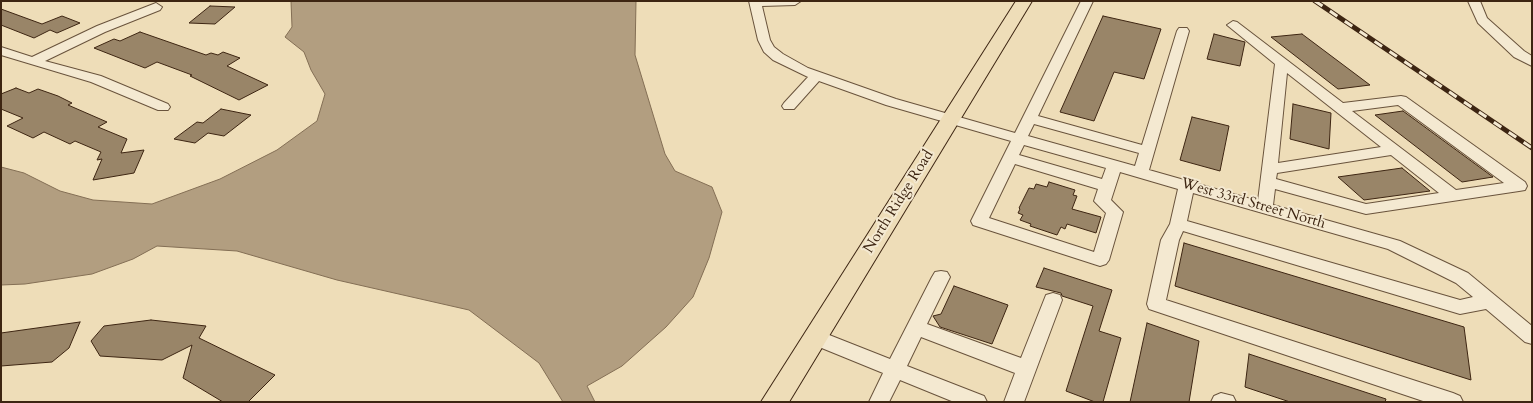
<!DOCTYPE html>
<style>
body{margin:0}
#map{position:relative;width:1533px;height:403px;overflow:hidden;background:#eeddb8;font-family:Cardo,serif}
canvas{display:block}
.frame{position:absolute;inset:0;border:2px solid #3d2512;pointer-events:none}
</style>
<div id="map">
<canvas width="1533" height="403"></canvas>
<div class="frame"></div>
</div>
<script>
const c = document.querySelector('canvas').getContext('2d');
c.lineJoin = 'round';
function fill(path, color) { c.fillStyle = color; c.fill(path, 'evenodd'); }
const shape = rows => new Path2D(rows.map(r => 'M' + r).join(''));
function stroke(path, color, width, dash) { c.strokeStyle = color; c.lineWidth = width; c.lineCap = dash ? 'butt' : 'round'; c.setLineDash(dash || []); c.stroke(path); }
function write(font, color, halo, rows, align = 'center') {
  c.font = font + ' Cardo,serif'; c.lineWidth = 4; c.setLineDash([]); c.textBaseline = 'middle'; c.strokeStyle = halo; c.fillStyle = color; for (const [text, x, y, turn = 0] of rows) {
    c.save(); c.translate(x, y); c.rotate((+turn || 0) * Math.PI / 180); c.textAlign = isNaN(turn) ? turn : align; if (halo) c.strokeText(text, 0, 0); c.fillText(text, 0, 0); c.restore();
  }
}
const water = shape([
 [291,1,636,1,635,55,665,154,675,171,712,187,722,212,709,258,693,297,666,327,622,366,587,386,595,402,563,402,539,363,469,310,337,280,237,251,157,246,133,259,92,274,25,284,1,285,1,167,24,173,60,191,93,200,152,204,220,179,277,150,317,121,325,94,311,70,304,52,285,37,292,27,291,1]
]);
fill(water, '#b29e80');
stroke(water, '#836e54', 1);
const building = shape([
 [210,6,235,7,215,24,189,23,210,6],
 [1,9,42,24,62,16,80,23,57,33,50,30,34,38,1,25,1,9],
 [1103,16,1161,29,1144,79,1114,72,1094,121,1060,112,1103,16],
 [140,32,206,55,211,53,218,55,223,52,240,58,227,66,268,85,239,100,190,76,192,75,157,62,145,68,94,48,114,39,120,41,140,32],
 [1214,34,1245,42,1240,66,1207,59,1214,34],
 [1302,34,1370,85,1338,89,1271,37,1302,34],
 [16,88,29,93,38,89,58,96,72,103,68,105,107,122,98,127,127,139,121,153,144,150,134,173,93,180,102,159,97,160,101,152,75,141,70,144,44,132,33,138,7,126,23,118,1,109,1,94,16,88],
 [1293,104,1331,113,1329,149,1290,139,1293,104],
 [221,109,251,115,224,136,208,133,195,143,174,139,197,122,203,123,221,109],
 [1403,111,1493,177,1462,182,1375,115,1403,111],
 [1192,117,1229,126,1220,171,1180,160,1192,117],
 [1402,168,1430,191,1364,200,1338,177,1402,168],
 [1049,182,1075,190,1073,195,1077,196,1072,209,1101,217,1096,233,1067,224,1065,229,1061,227,1057,235,1030,226,1031,224,1020,220,1023,215,1018,213,1020,209,1019,208,1029,188,1034,189,1036,184,1047,187,1049,182],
 [1184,243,1464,327,1471,380,1175,286,1184,243],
 [1044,268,1112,290,1099,331,1121,338,1103,402,1095,402,1066,391,1093,306,1062,296,1061,293,1036,287,1044,268],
 [954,286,1008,305,992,344,940,327,933,316,941,314,954,286],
 [151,320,206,326,199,338,275,375,248,402,223,402,183,378,192,345,162,360,100,356,91,341,104,326,151,320],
 [80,322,69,348,52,362,1,366,1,333,80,322],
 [1147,323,1199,341,1189,402,1130,402,1147,323],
 [1249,354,1386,399,1385,402,1290,402,1245,387,1249,354]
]);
fill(building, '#998568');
stroke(building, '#3d2512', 1);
const minor = shape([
 [749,1,801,1,795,5,762,6,770,40,774,47,783,54,808,68,896,99,1015,133,1081,1,1093,1,1038,116,1142,145,1177,31,1179,28,1187,28,1189,31,1149,170,1258,201,1275,64,1227,25,1233,21,1237,22,1343,103,1401,96,1406,97,1525,182,1527,186,1525,190,1519,191,1366,214,1275,189,1273,205,1400,241,1468,273,1532,326,1532,344,1525,342,1486,309,1460,314,1183,231,1179,240,1166,300,1453,393,1460,396,1463,402,1426,402,1149,309,1147,304,1161,240,1170,224,1178,189,1120,172,1111,200,1123,212,1109,260,1106,264,1100,266,973,225,971,221,1011,141,886,105,819,81,794,109,784,109,782,106,784,103,808,77,773,60,764,52,758,40,749,1],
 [1287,73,1381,147,1278,163,1287,73],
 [1398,105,1504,183,1456,190,1352,111,1398,105],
 [1034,124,1139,153,1135,166,1028,136,1034,124],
 [1024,145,1106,168,1102,179,1019,155,1024,145],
 [1391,155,1439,193,1366,204,1276,179,1277,173,1391,155],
 [1015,164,1098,189,1094,201,1106,213,1094,252,989,218,1015,164],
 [1193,193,1388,249,1456,283,1473,297,1460,300,1187,221,1193,193],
 [1468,1,1480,1,1487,18,1524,51,1532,56,1532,66,1514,57,1478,23,1468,1],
 [156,3,162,7,160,10,105,32,45,61,101,76,168,104,170,107,168,110,158,110,91,82,1,55,1,47,32,57,97,26,156,3],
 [941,271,947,272,950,277,927,324,1021,358,1046,295,1053,293,1060,295,1062,300,1024,402,1004,402,1015,373,921,337,907,366,984,396,987,402,954,402,900,380,889,402,869,402,883,373,807,342,804,337,807,332,814,329,890,359,932,277,935,272,941,271],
 [1221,393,1233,396,1236,402,1211,402,1214,396,1221,393]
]);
const major = shape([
 [1016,1,1032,1,789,402,761,402,1016,1]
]);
stroke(minor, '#69533c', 2);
stroke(major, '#3d2512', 2);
fill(minor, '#f4e9d1');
fill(major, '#eeddb8');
const rail = shape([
 [1315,1,1532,148]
]);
stroke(rail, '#3d2512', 5);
stroke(rail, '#f4e9d1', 3, [9]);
write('15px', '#3d2512', '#f4e9d1', [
 ["North Ridge Road",899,202,-58],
 ["West 33rd Street North",1253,204,16]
]);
</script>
